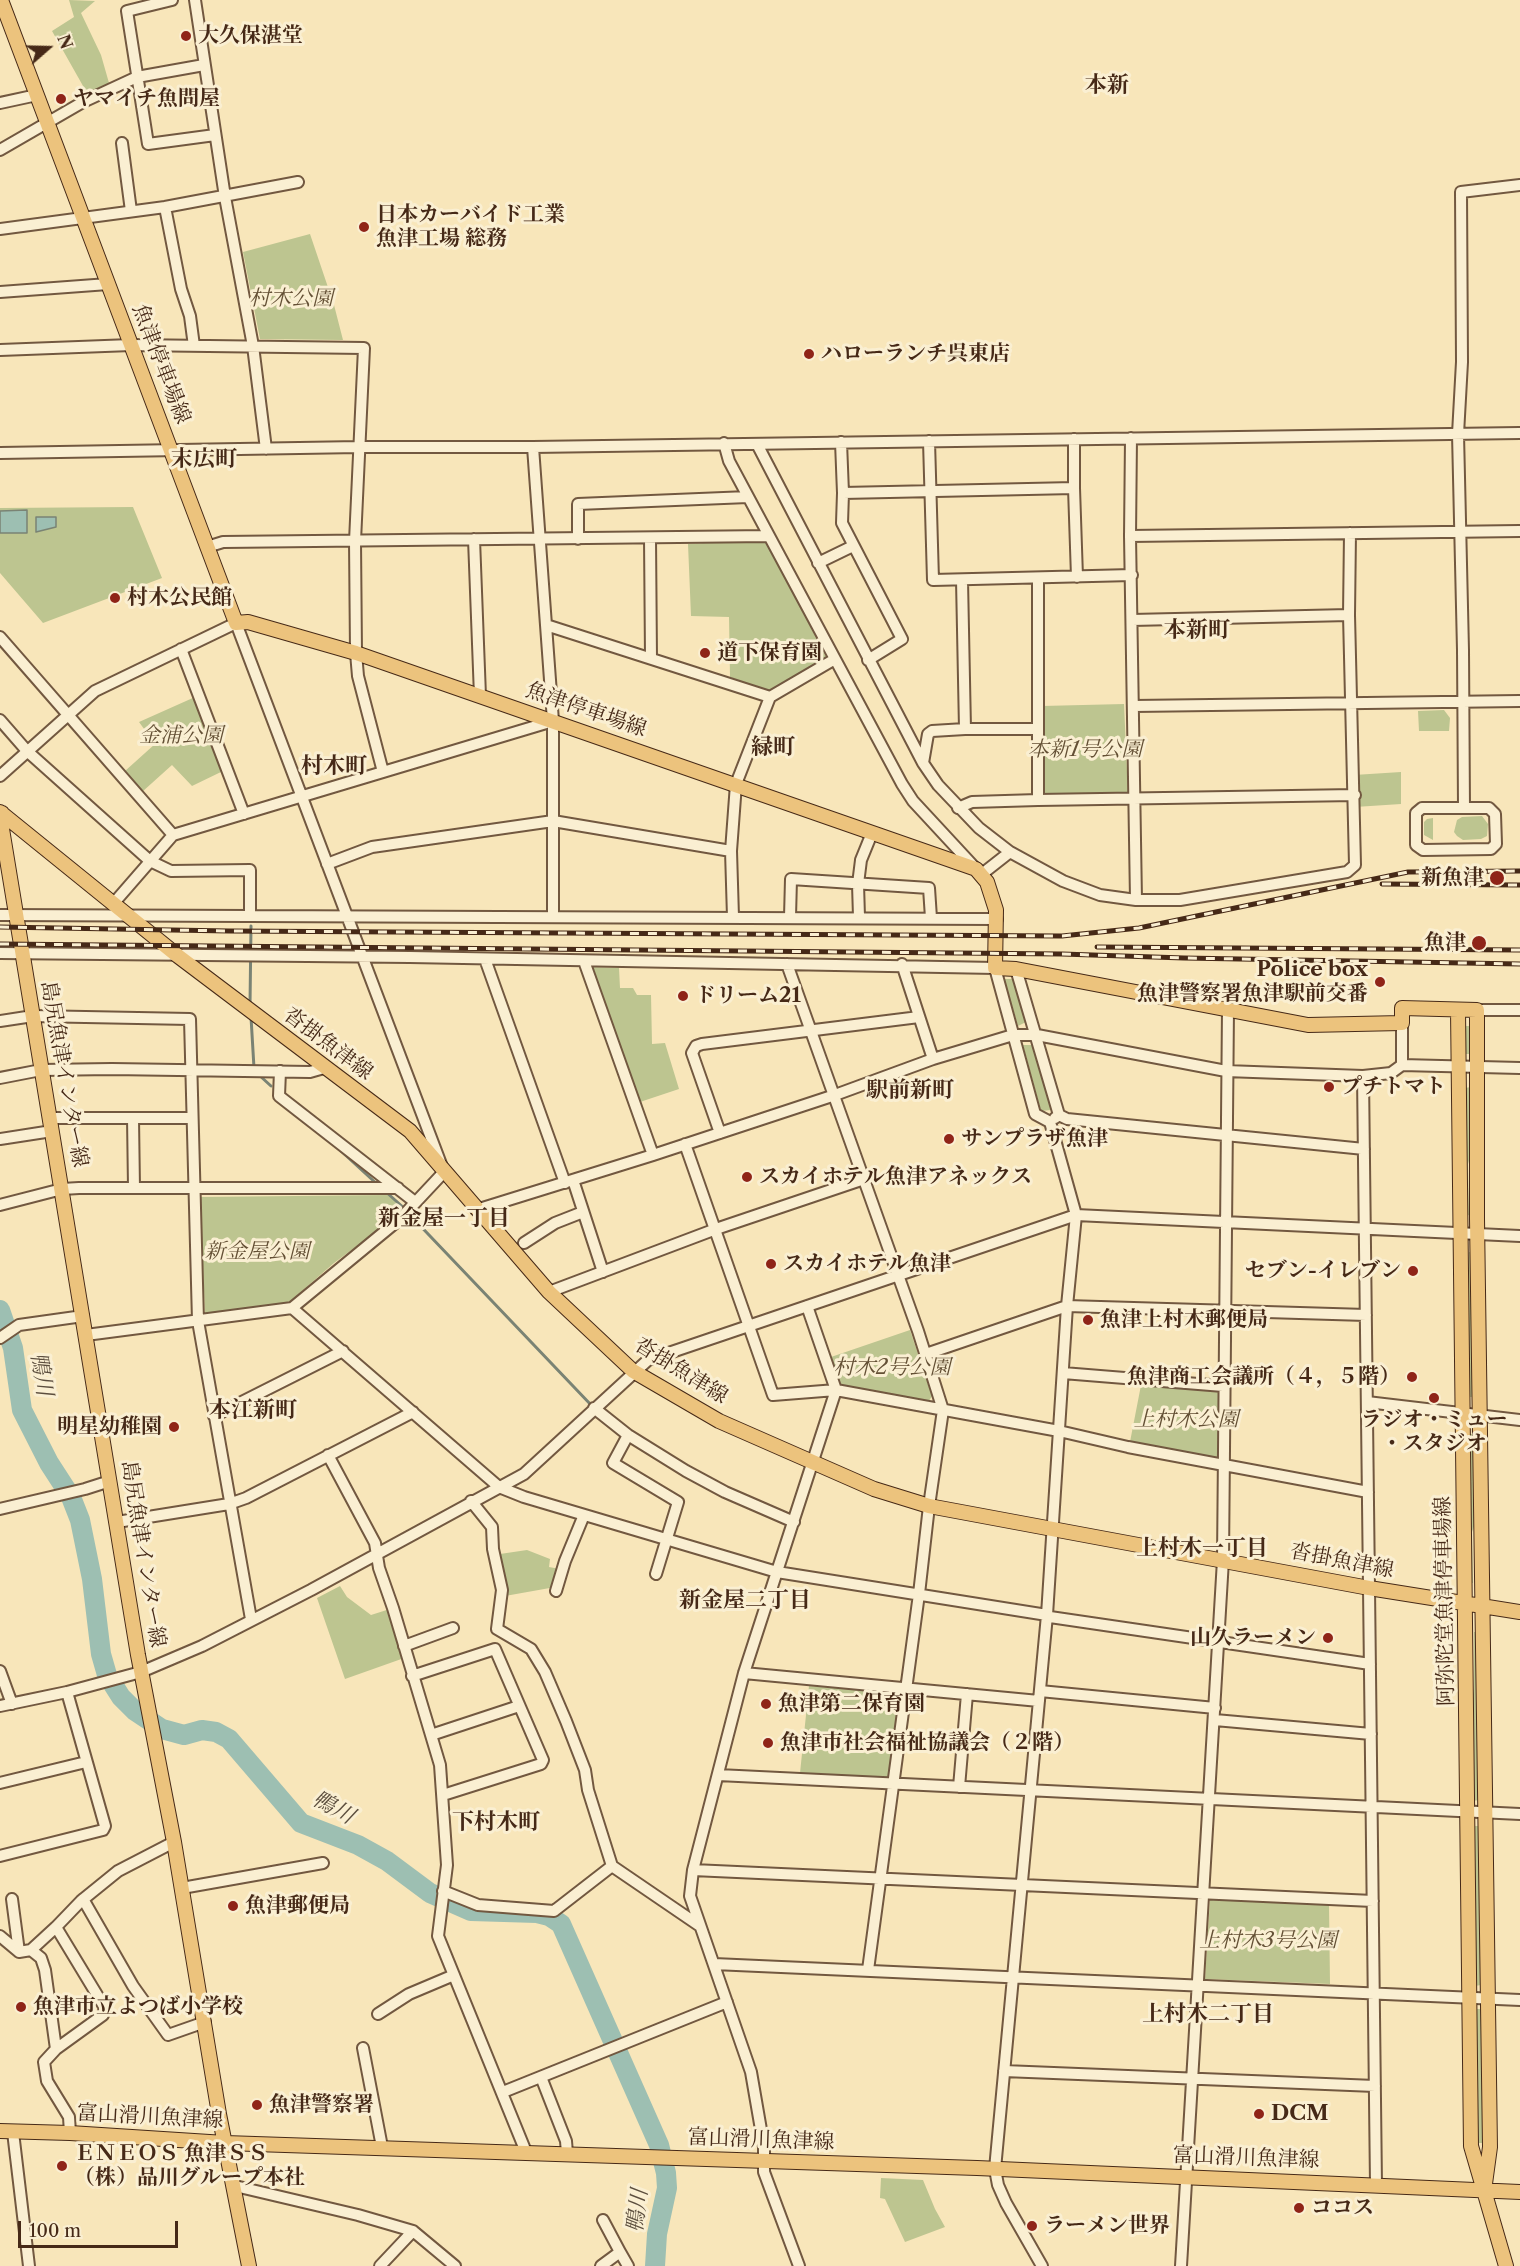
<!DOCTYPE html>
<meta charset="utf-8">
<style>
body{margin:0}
#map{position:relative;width:1520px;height:2266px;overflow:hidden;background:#f8e6ba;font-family:"Libre Caslon Text",serif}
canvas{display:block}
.north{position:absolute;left:18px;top:18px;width:60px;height:60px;-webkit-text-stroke:4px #faefd2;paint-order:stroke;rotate:70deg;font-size:16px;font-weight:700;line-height:24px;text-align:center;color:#462917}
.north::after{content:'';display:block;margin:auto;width:21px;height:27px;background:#462917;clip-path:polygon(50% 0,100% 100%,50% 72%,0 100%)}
.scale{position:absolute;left:18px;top:2221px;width:160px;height:27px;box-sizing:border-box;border:3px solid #462917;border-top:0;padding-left:8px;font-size:18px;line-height:21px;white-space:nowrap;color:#462917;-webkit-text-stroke:4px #faefd2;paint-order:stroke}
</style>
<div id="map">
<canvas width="1520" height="2266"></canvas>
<div class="north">N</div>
<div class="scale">100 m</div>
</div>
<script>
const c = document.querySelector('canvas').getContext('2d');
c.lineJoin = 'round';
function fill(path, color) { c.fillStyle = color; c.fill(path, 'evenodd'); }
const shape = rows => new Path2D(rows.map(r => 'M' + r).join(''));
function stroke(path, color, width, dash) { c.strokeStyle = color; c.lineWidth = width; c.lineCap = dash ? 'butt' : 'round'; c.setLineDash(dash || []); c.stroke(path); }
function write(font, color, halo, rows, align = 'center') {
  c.font = font + ' "Libre Caslon Text","Noto Serif JP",serif'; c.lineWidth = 6; c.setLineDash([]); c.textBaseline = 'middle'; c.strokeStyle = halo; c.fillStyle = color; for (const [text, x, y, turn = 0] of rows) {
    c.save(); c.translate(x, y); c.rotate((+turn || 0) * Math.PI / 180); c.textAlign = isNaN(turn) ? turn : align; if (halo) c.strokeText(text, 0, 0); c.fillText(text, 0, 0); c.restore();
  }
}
fill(shape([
 [69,0,95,1,81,13,101,55,109,83,87,93,52,31,74,17],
 [310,234,334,305,343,340,260,339,243,252],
 [133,507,162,578,43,623,0,573,0,508],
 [765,539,827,659,768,692,730,677,729,617,691,616,688,544],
 [195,697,223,771,192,786,172,765,142,792,125,771,155,744,139,722],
 [1124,704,1128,794,1045,795,1042,706],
 [1444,710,1450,718,1449,731,1419,731,1418,711],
 [1401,772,1401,804,1355,807,1354,775],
 [1482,816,1488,824,1487,836,1481,839,1463,840,1457,836,1454,832,1457,820,1462,817],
 [1433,818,1433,840,1424,835,1424,822,1427,819],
 [593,967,619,968,620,988,633,988,637,995,651,995,652,1044,665,1043,679,1089,640,1102],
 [1004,979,1013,979,1026,1022,1018,1026],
 [1463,1026,1472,1026,1472,1054,1463,1054],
 [1023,1045,1033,1045,1051,1110,1041,1111],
 [1471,1087,1472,1151,1468,1164,1469,1215,1466,1216,1465,1088],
 [390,1195,400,1207,397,1216,334,1263,287,1304,205,1313,200,1197],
 [1469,1252,1473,1252,1474,1397,1467,1397],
 [910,1330,932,1396,927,1404,841,1386,831,1357],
 [1142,1380,1223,1386,1225,1465,1129,1447],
 [1468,1434,1475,1434,1476,1521,1472,1532,1473,1583,1470,1583],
 [527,1550,550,1559,549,1567,565,1570,561,1586,505,1596,500,1554],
 [340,1586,347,1597,371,1615,393,1608,407,1657,345,1679,317,1598],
 [1474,1632,1478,1632,1479,1800,1473,1801,1471,1706,1474,1688],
 [809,1686,900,1693,888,1778,800,1773],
 [1473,1826,1479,1826,1481,1985,1475,1986],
 [1210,1899,1329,1904,1330,1984,1205,1979],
 [1476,2009,1483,2009,1483,2143,1477,2143],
 [881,2178,923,2180,935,2209,945,2227,905,2242,885,2199,880,2198]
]), '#bdc590');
const water = shape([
 [27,510,27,533,0,533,0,511,27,510],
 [36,517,56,517,56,527,36,532,36,517]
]);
fill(water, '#9dbfb2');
stroke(water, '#7a8374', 1.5);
stroke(shape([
 [250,1005,251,926],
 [251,1017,254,1068],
 [259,1075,271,1086],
 [341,1151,378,1185],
 [385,1191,405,1209],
 [409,1214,593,1407]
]), '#7a8374', 3);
stroke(shape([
 [0,1310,13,1348,22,1410,49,1463,71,1497,80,1520,92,1579,101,1654,107,1675,121,1697,135,1711,162,1729,184,1735,202,1730,216,1732,229,1739,301,1823,358,1845,387,1861,430,1893,471,1911,537,1913,549,1916,561,1924,659,2145,666,2173,667,2188,657,2234,655,2266]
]), '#9dbfb2', 20);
const minor = shape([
 [172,0,127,11,148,144,215,135],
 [195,0,225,197,253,346,266,449],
 [0,103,37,95],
 [122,143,131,211],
 [0,150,83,102,137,77,204,65],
 [0,229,165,207],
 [0,292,108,284],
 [194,346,190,316,181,289,165,207,298,182],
 [0,350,131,345,364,348,355,541,356,653,358,676,383,772],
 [1131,438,1130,536,1136,900],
 [1074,439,1074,488],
 [929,441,933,580,1132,575],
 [841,442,843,493,1074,488,1077,577],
 [724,443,729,461,902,784,913,801,976,869],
 [757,444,923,763,938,785,979,828,1010,852,1063,881,1100,895,1136,900,1180,900,1347,872,1355,865,1349,615,1350,533],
 [533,447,553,721,553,917],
 [0,453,359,447,533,447,1520,433],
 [843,493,842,523,902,639,868,660],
 [1130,536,1520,531],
 [650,538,651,658],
 [474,539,480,696],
 [578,539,578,504,748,497],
 [207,547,223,542,769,536],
 [818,563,853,546],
 [1038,579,1038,800],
 [962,580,965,729],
 [1132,620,1349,615],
 [546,625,770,697],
 [0,637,173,835],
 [181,649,244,814],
 [1134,706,1520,701],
 [0,720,27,751,150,861,171,871,250,870,250,916],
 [923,763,928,734,932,731,965,729,1037,729],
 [0,776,95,691,236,623,444,1172,400,1219,292,1308,86,1335],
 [958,808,972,802,1038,800,1355,795],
 [1422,808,1489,808,1495,814,1496,844,1491,849,1423,850,1416,845,1416,813,1422,808],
 [1464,808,1463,650,1458,434,1462,362,1461,192,1520,185],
 [327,864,372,847,553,821,731,851],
 [982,874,1010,852],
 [113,904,173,835,553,721],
 [0,915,997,919],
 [733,917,731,851,736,784,770,697,835,659],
 [790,917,791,879,929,888,931,918],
 [859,917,858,884,861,860,872,833],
 [0,953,410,957,995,968,1035,1114,1050,1122,1076,1215,1067,1306,1047,1615,995,2169,998,2185,1006,2203,1042,2266],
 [485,959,565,1183],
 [584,961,653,1155],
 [787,964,918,1331,943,1410,929,1506,919,1594,868,1970],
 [902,964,933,1059],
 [1016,969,1059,1115,1055,1118],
 [1477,1010,1520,1010],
 [0,1021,33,1016,190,1019,198,1321,251,1619],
 [1402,1065,1402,1023],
 [280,1071,279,1096,415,1202],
 [1363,1076,1376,2184],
 [0,1078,41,1070,112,1069,310,1072,324,1068],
 [1059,1115,1067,1119,1364,1149],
 [50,1118,192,1118],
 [133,1118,134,1188],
 [720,1133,692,1053,696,1046,702,1044,919,1017],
 [0,1139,52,1131],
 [685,1144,773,1395,836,1390,1059,1431,1128,1447,1368,1492],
 [573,1180,603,1272],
 [0,1205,62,1189,79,1188,398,1188],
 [476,1210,653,1155,835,1095,933,1059,1013,1035,1037,1035,1226,1071,1363,1076,1391,1073,1402,1065,1520,1068],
 [524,1243,555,1223,583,1212],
 [549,1292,716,1229,864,1179],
 [292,1308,499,1487,524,1497,777,1572,1047,1615,1050,1617,1370,1664],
 [0,1338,19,1325,83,1316],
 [926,1354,1067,1306,1366,1315],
 [1063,1373,1223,1386],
 [1367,1402,1520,1420],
 [594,1408,628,1435,686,1471,725,1492,794,1522],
 [214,1416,343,1351],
 [628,1435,613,1463,678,1502,656,1574],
 [328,1455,375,1543,379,1568,393,1608,440,1765,447,1865,438,1936,526,2152],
 [471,1501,492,1527,493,1549,502,1590,497,1629,531,1649,545,1672,566,1721,585,1770,588,1790,612,1866],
 [0,1509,85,1489,110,1481],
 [117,1522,229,1504,246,1498,413,1412],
 [556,1591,565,1561,584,1515],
 [404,1646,453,1628],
 [0,1671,12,1704],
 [744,1673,1039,1701],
 [412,1676,495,1649,543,1760,541,1764,443,1795],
 [1040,1691,1215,1708],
 [0,1706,67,1692,141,1672,202,1646,311,1590,524,1474,648,1360,1076,1215,1520,1236],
 [1215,1720,1371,1734],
 [431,1735,519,1706],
 [718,1775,1520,1814],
 [0,1783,86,1762],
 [959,1787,967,1694],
 [0,1856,103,1830,105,1826,67,1692],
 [693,1870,1373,1901],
 [182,1888,323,1863],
 [443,1891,478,1905,554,1911,612,1866,700,1926],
 [12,1899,19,1952],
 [83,1899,133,1986,168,2035,205,2022],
 [56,1927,105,2008,103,2015,56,2049,44,2062,47,2081,69,2117,70,2133],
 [0,1936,19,1952,31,1950,56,1927,81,1901,118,1871,174,1842],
 [31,1950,41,1958,45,1970,56,2049],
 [714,1964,1520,2000],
 [378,2014,409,1994,454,1975],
 [363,2048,382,2147],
 [1004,2071,1375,2086],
 [541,2077,566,2141,567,2153],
 [503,2092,727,2002],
 [13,2132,29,2266],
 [235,2186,358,2215,413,2231,455,2266],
 [620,2252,628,2266],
 [380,2266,413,2231],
 [601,2266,620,2252,603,2220],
 [799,2266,764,2172,764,2147,751,2072,690,1896,693,1870,744,1673,836,1390,807,1306],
 [1181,2266,1223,1560,1228,1009]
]);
const major = shape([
 [1,0,236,623,248,622,356,653,976,869,987,882,996,910,995,968,1016,969,1308,1025,1402,1023,1402,1008,1477,1010,1477,1219,1490,2147,1484,2191],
 [0,812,178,956,410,1131,549,1292,633,1371,719,1421,874,1489,929,1506,1369,1588,1520,1612],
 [2,813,2,829,138,1655,174,1842,219,2114,249,2266],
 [1458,1010,1471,2146,1506,2266],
 [0,2131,70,2133,225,2143,977,2168,1520,2192]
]);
stroke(minor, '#725840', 14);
stroke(major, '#462917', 16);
stroke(minor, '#faefd2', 10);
stroke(major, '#ecc37d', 14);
const rail = shape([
 [1382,884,1520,885],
 [0,927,229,931,1062,936,1139,928,1408,872,1520,871],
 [0,944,1062,954,1184,958,1520,964],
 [1097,947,1520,950]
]);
stroke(rail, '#462917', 5);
stroke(rail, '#faefd2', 3, [9]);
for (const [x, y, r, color] of [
 [186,36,6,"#8f2418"],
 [61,99,6,"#8f2418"],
 [364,227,6,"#8f2418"],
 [809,354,6,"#8f2418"],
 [115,598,6,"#8f2418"],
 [705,653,6,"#8f2418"],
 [1497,878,8,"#8f2418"],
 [1479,943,8,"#8f2418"],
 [1380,982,6,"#8f2418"],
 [683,996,6,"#8f2418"],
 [1329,1087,6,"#8f2418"],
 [949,1139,6,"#8f2418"],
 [747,1177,6,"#8f2418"],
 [771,1264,6,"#8f2418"],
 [1413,1271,6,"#8f2418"],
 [1088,1320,6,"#8f2418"],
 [1412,1377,6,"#8f2418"],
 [1434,1398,6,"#8f2418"],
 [174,1427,6,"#8f2418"],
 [1328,1638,6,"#8f2418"],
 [766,1704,6,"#8f2418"],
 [768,1743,6,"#8f2418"],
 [233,1906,6,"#8f2418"],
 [21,2007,6,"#8f2418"],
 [257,2105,6,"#8f2418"],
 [1259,2114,6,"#8f2418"],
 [62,2166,6,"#8f2418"],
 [1299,2208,6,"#8f2418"],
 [1032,2226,6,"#8f2418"]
]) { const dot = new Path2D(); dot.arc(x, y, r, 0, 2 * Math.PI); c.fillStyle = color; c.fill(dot); stroke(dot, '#faefd2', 2); }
write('bold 21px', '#462917', '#faefd2', [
 ["大久保湛堂",198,36],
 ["ヤマイチ魚問屋",73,99],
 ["日本カーバイド工業",376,215],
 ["魚津工場 総務",376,239],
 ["ハローランチ呉東店",821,354],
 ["村木公民館",127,598],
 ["道下保育園",717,653],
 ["新魚津",1484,878,"right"],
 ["魚津",1466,943,"right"],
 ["Police box",1368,970,"right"],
 ["魚津警察署魚津駅前交番",1368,994,"right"],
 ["ドリーム21",695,996],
 ["プチトマト",1341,1087],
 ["サンプラザ魚津",961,1139],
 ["スカイホテル魚津アネックス",759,1177],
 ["スカイホテル魚津",783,1264],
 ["セブン-イレブン",1401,1271,"right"],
 ["魚津上村木郵便局",1100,1320],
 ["魚津商工会議所（４，５階）",1400,1377,"right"],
 ["ラジオ・ミュー",1434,1420,"center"],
 ["・スタジオ",1434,1444,"center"],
 ["明星幼稚園",162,1427,"right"],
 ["山久ラーメン",1316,1638,"right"],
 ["魚津第二保育園",778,1704],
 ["魚津市社会福祉協議会（２階）",780,1743],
 ["魚津郵便局",245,1906],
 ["魚津市立よつば小学校",33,2007],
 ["魚津警察署",269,2105],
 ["DCM",1271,2114],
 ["ＥＮＥＯＳ 魚津ＳＳ",74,2154],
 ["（株）品川グループ本社",74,2178],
 ["ココス",1311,2208],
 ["ラーメン世界",1044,2226]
], 'left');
write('italic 21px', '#645035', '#faefd2', [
 ["村木公園",291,299],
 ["金浦公園",181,736],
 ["本新1号公園",1085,750],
 ["新金屋公園",257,1252],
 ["村木2号公園",892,1368],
 ["上村木公園",1186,1420],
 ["上村木3号公園",1268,1941]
]);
write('21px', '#462917', '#faefd2', [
 ["魚津停車場線",161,364,69],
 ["魚津停車場線",586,710,19],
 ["沓掛魚津線",328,1044,37],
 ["島尻魚津インター線",64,1074,80],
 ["沓掛魚津線",681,1371,32],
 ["島尻魚津インター線",143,1554,81],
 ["沓掛魚津線",1342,1561,11],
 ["阿弥陀堂魚津停車場線",1445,1601,-91],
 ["富山滑川魚津線",150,2117,3],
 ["富山滑川魚津線",761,2140,2],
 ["富山滑川魚津線",1246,2158,2]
]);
write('bold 22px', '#462917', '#faefd2', [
 ["本新",1107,86],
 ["末広町",204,460],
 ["本新町",1197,631],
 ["緑町",773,748],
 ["村木町",334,767],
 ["駅前新町",910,1091],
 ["新金屋一丁目",444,1219],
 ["本江新町",253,1411],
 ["上村木一丁目",1202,1549],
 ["新金屋二丁目",745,1601],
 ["下村木町",496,1823],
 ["上村木二丁目",1208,2015]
]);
write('italic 22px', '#5c4e3e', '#faefd2', [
 ["鴨川",41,1374,81],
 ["鴨川",333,1808,29],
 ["鴨川",638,2211,-83]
]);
</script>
